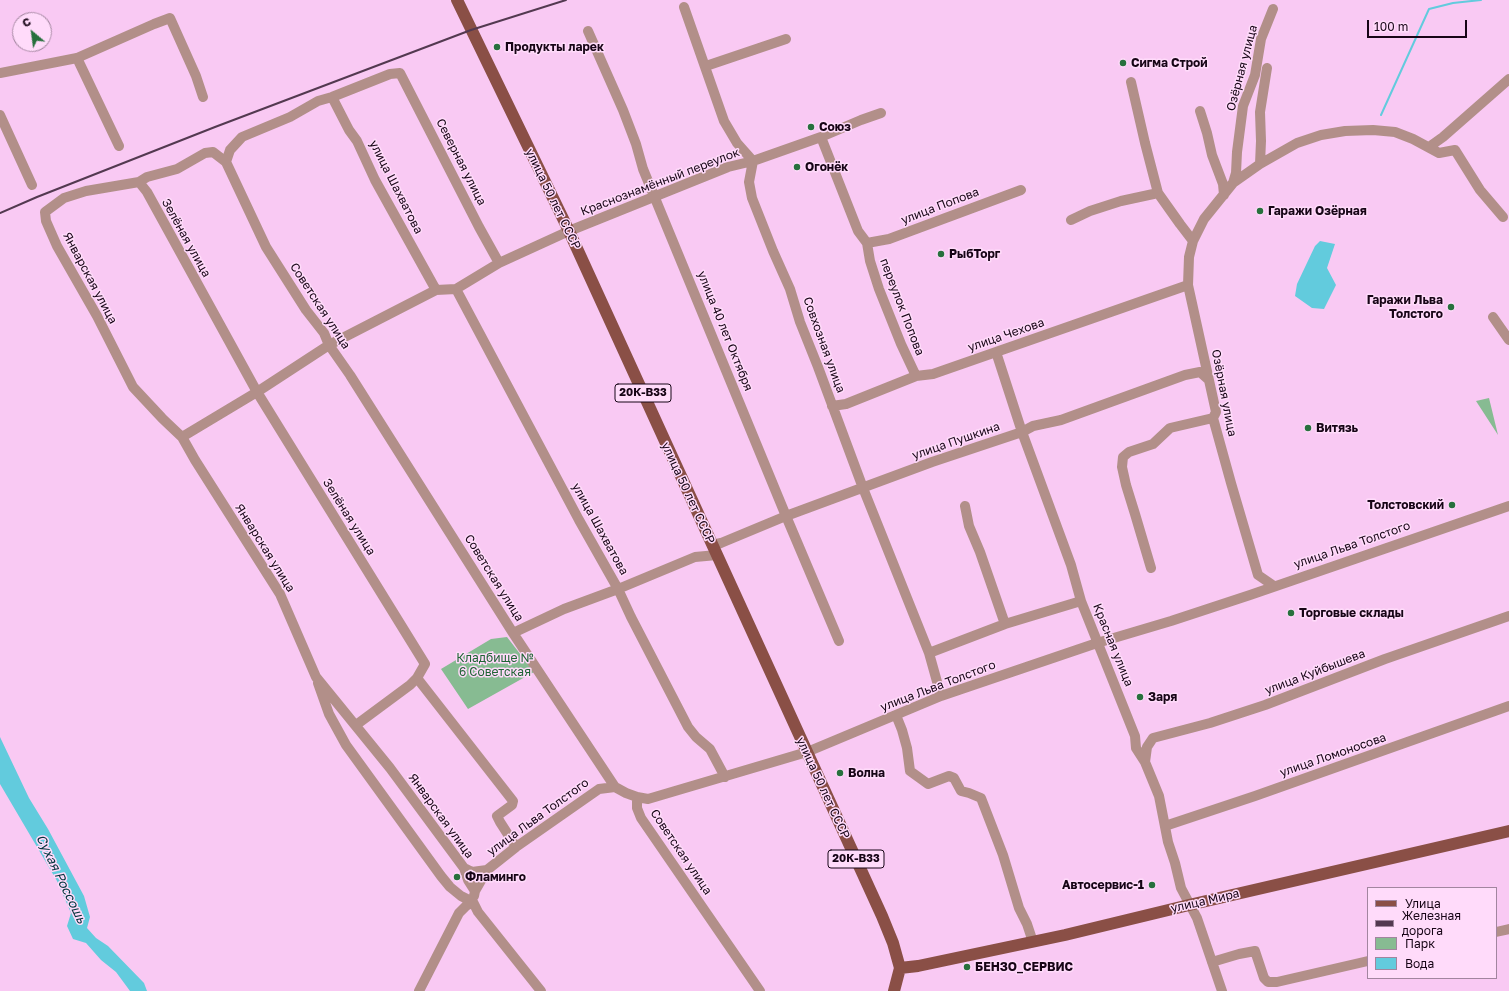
<!DOCTYPE html>
<meta charset="utf-8">
<style>
body{margin:0}
#map{position:relative;width:1509px;height:991px;overflow:hidden;background:#f9c9f3;font-family:"Golos Text",sans-serif}
canvas{display:block}
.legend{position:absolute;left:1367px;top:887px;width:130px;height:92px;box-sizing:border-box;background:#ffdbfa;border:1px solid #a2859f;margin:0;padding:5px 7px;list-style:none;font-size:12px;color:#170516}
.legend li{display:flex;align-items:center;gap:8px;height:20px}
.legend b{width:20px;border:1px solid #a2859f}
.north{position:absolute;left:12px;top:12px;width:40px;height:40px;box-sizing:border-box;background:#ffdbfa;border:1px solid #a2859f;border-radius:50%;rotate:331deg;font-size:11px;font-weight:700;line-height:16px;text-align:center;color:#170516}
.north::after{content:'';display:block;margin:auto;width:14px;height:18px;background:#27703d;clip-path:polygon(50% 0,100% 100%,50% 72%,0 100%)}
.scale{position:absolute;left:1367px;top:20px;width:100px;height:18px;box-sizing:border-box;border:2px solid #170516;border-top:0;padding-left:5px;font-size:12px;line-height:14px;white-space:nowrap;color:#170516;-webkit-text-stroke:3px #ffdbfa;paint-order:stroke}
</style>
<div id="map">
<canvas width="1509" height="991"></canvas>
<ul class="legend">
<li><b style="height:5px;background:#8a4f46"></b>Улица</li>
<li><b style="height:5px;background:#533950"></b>Железная дорога</li>
<li><b style="height:11px;background:#87bb92"></b>Парк</li>
<li><b style="height:11px;background:#62cbdd"></b>Вода</li>
</ul>
<div class="north">С</div>
<div class="scale">100 m</div>
</div>
<script>
const c = document.querySelector('canvas').getContext('2d');
c.lineJoin = 'round';
function fill(path, color) { c.fillStyle = color; c.fill(path, 'evenodd'); }
const shape = rows => new Path2D(rows.map(r => 'M' + r).join(''));
function stroke(path, color, width, dash) { c.strokeStyle = color; c.lineWidth = width; c.lineCap = dash ? 'butt' : 'round'; c.setLineDash(dash || []); c.stroke(path); }
function write(font, color, halo, rows, align = 'center') {
  c.font = font + ' "Golos Text",sans-serif'; c.lineWidth = 3; c.setLineDash([]); c.textBaseline = 'middle'; c.strokeStyle = halo; c.fillStyle = color; for (const [text, x, y, turn = 0] of rows) {
    c.save(); c.translate(x, y); c.rotate((+turn || 0) * Math.PI / 180); c.textAlign = isNaN(turn) ? turn : align; if (halo) c.strokeText(text, 0, 0); c.fillText(text, 0, 0); c.restore();
  }
}
fill(shape([
 [1489,398,1498,435,1476,401],
 [507,637,534,672,468,709,441,669,491,639]
]), '#87bb92');
fill(shape([
 [1320,241,1335,244,1327,268,1336,285,1324,309,1312,308,1295,296,1297,284,1315,246],
 [0,737,29,798,48,829,84,896,90,917,87,928,96,938,108,946,144,983,147,991,130,991,116,972,101,960,86,943,73,939,67,926,71,913,57,881,0,784]
]), '#62cbdd');
stroke(shape([
 [1381,115,1429,9,1453,3,1481,0]
]), '#62cbdd', 2);
stroke(shape([
 [684,7,724,121,737,143,753,161,749,182,752,198,773,251,790,289,800,322,818,367,863,488,929,653,941,696],
 [588,31,623,110,636,144,643,169,786,516,839,641],
 [77,58,119,146],
 [706,66,786,39],
 [1267,68,1260,112,1261,141,1260,164,1233,183,1204,219,1193,241,1189,257,1188,285,1216,412,1213,418,1231,483,1258,575,1274,586],
 [0,73,77,58,154,24,170,18,196,76,203,97],
 [1131,82,1145,143,1158,193],
 [332,97,349,130,357,141,375,180,436,290],
 [1200,111,1207,133,1212,155,1223,184,1224,195],
 [0,115,32,185],
 [821,137,858,231,867,243,870,261,879,289,901,344,916,376],
 [1429,147,1443,137,1509,79],
 [226,162,266,247,306,310,324,333,329,345,350,375,513,633,615,787,626,793,637,797,637,808,641,818,760,991],
 [1260,164,1297,143,1321,135,1345,131,1373,130,1395,132,1413,139,1439,153,1455,150,1480,190,1503,217],
 [139,182,147,192,257,392,425,664,417,678,513,801,512,805,497,816,500,822,516,847],
 [1233,183,1236,173,1237,152,1243,106,1255,75,1261,39,1273,9],
 [1071,220,1090,211,1121,201,1158,193,1180,224,1193,241],
 [867,243,889,239,1021,190],
 [456,289,579,520,618,589,631,617,688,727,696,737,710,749,725,777],
 [1493,317,1509,340],
 [996,352,1022,432,1071,565,1081,601,1135,736,1136,748,1145,762,1159,796,1168,842,1175,863,1181,888,1197,918,1222,991],
 [832,406,846,404,916,376,933,374,1188,285],
 [182,437,257,392,329,345,436,290,456,289,499,263,569,231,728,167,753,161,821,137,861,120,881,113],
 [965,506,969,526,980,552,1005,624],
 [712,545,721,543,786,516,932,462,1022,432,1033,426,1061,420,1185,375,1200,372,1209,380],
 [1151,568,1135,514,1126,485,1122,467,1123,457,1129,452,1153,444,1170,428,1213,418],
 [513,633,564,609,618,589,695,557,717,555],
 [929,653,1005,624,1081,601],
 [318,683,329,714,346,745,441,876,450,887,461,896,473,902],
 [896,715,902,730,907,748,910,771,928,784,949,776,954,778,961,791,969,793,981,798,1003,855,1019,908,1027,924,1033,942],
 [356,725,410,685,417,678],
 [1145,762,1147,747,1153,738,1210,723,1265,705,1385,659,1509,616],
 [637,797,648,799,807,752,941,696,1097,643,1171,621,1250,595,1509,506],
 [1165,826,1255,796,1509,706],
 [464,868,472,872,487,870],
 [475,891,468,880,464,868,390,768,316,677,280,594,195,460,182,437,162,418,133,387,97,316,57,246,46,221,45,212,64,198,86,191,139,182,147,177,177,169,205,153,213,152,226,162,230,150,242,137,290,117,318,101,332,97,390,74,400,73,479,227,499,263],
 [474,896,475,891,487,870,516,847,599,789,615,787],
 [473,902,478,912,541,991],
 [1496,932,1509,929],
 [1212,962,1239,954,1255,951,1264,978,1268,982,1277,982,1368,961],
 [419,991,459,913,466,906,473,902]
]), '#b28f89', 10);
stroke(shape([
 [457,0,569,231,882,916,893,943,900,968,894,991],
 [900,968,918,966,1065,935,1189,905,1509,831]
]), '#8a4f46', 12);
stroke(shape([
 [0,213,37,197,215,127,471,30,566,0]
]), '#533950', 2);
for (const [x, y, r, color] of [
 [497,47,4,"#27703d"],
 [1123,63,4,"#27703d"],
 [811,127,4,"#27703d"],
 [797,167,4,"#27703d"],
 [1260,211,4,"#27703d"],
 [941,254,4,"#27703d"],
 [1451,307,4,"#27703d"],
 [1308,428,4,"#27703d"],
 [1452,505,4,"#27703d"],
 [1291,613,4,"#27703d"],
 [1140,697,4,"#27703d"],
 [840,773,4,"#27703d"],
 [457,877,4,"#27703d"],
 [1152,885,4,"#27703d"],
 [967,967,4,"#27703d"]
]) { const dot = new Path2D(); dot.arc(x, y, r, 0, 2 * Math.PI); c.fillStyle = color; c.fill(dot); stroke(dot, '#ffdbfa', 1.5); }
for (const [x, y, w] of [
 [643,393,56],
 [856,859,56]
]) { const box = new Path2D(); box.roundRect(x - w / 2, y - 9, w, 18, 3); c.fillStyle = '#ffdbfa'; c.fill(box); stroke(box, '#170516', 1); }
write('bold 11px', '#170516', null, [
 ["20К-В33",643,393],
 ["20К-В33",856,859]
]);
write('bold 12px', '#170516', '#ffdbfa', [
 ["Продукты ларек",505,47],
 ["Сигма Строй",1131,63],
 ["Союз",819,127],
 ["Огонёк",805,167],
 ["Гаражи Озёрная",1268,211],
 ["РыбТорг",949,254],
 ["Гаражи Льва",1443,300,"right"],
 ["Толстого",1443,314,"right"],
 ["Витязь",1316,428],
 ["Толстовский",1444,505,"right"],
 ["Торговые склады",1299,613],
 ["Заря",1148,697],
 ["Волна",848,773],
 ["Фламинго",465,877],
 ["Автосервис-1",1144,885,"right"],
 ["БЕНЗО_СЕРВИС",975,967]
], 'left');
write('12px', '#170516', '#ffdbfa', [
 ["Озёрная улица",1242,68,-75],
 ["Северная улица",461,162,63],
 ["Краснознамённый переулок",660,182,-21],
 ["улица Шахватова",396,187,63],
 ["улица 50 лет СССР",553,199,64],
 ["улица Попова",940,206,-21],
 ["Зелёная улица",186,238,61],
 ["Январская улица",90,278,62],
 ["Советская улица",320,306,57],
 ["переулок Попова",902,307,69],
 ["улица 40 лет Октября",725,331,68],
 ["улица Чехова",1006,335,-19],
 ["Совхозная улица",824,345,70],
 ["Озёрная улица",1224,393,79],
 ["улица Пушкина",956,441,-19],
 ["улица 50 лет СССР",688,493,65],
 ["Зелёная улица",349,517,58],
 ["улица Шахватова",600,529,61],
 ["улица Льва Толстого",1352,545,-19],
 ["Январская улица",265,548,58],
 ["Советская улица",494,578,58],
 ["Красная улица",1113,645,68],
 ["улица Куйбышева",1315,672,-21],
 ["улица Льва Толстого",938,686,-21],
 ["улица Ломоносова",1333,755,-19],
 ["улица 50 лет СССР",823,788,65],
 ["Январская улица",441,816,54],
 ["улица Льва Толстого",538,817,-36],
 ["Советская улица",681,852,56],
 ["улица Мира",1205,901,-13]
]);
write('12px', '#1e6434', '#ffdbfa', [
 ["Кладбище №",495,658],
 ["6 Советская",495,672]
]);
write('italic 13px', '#00343b', '#ffdbfa', [
 ["Сухая Россошь",61,879,64]
]);
</script>
